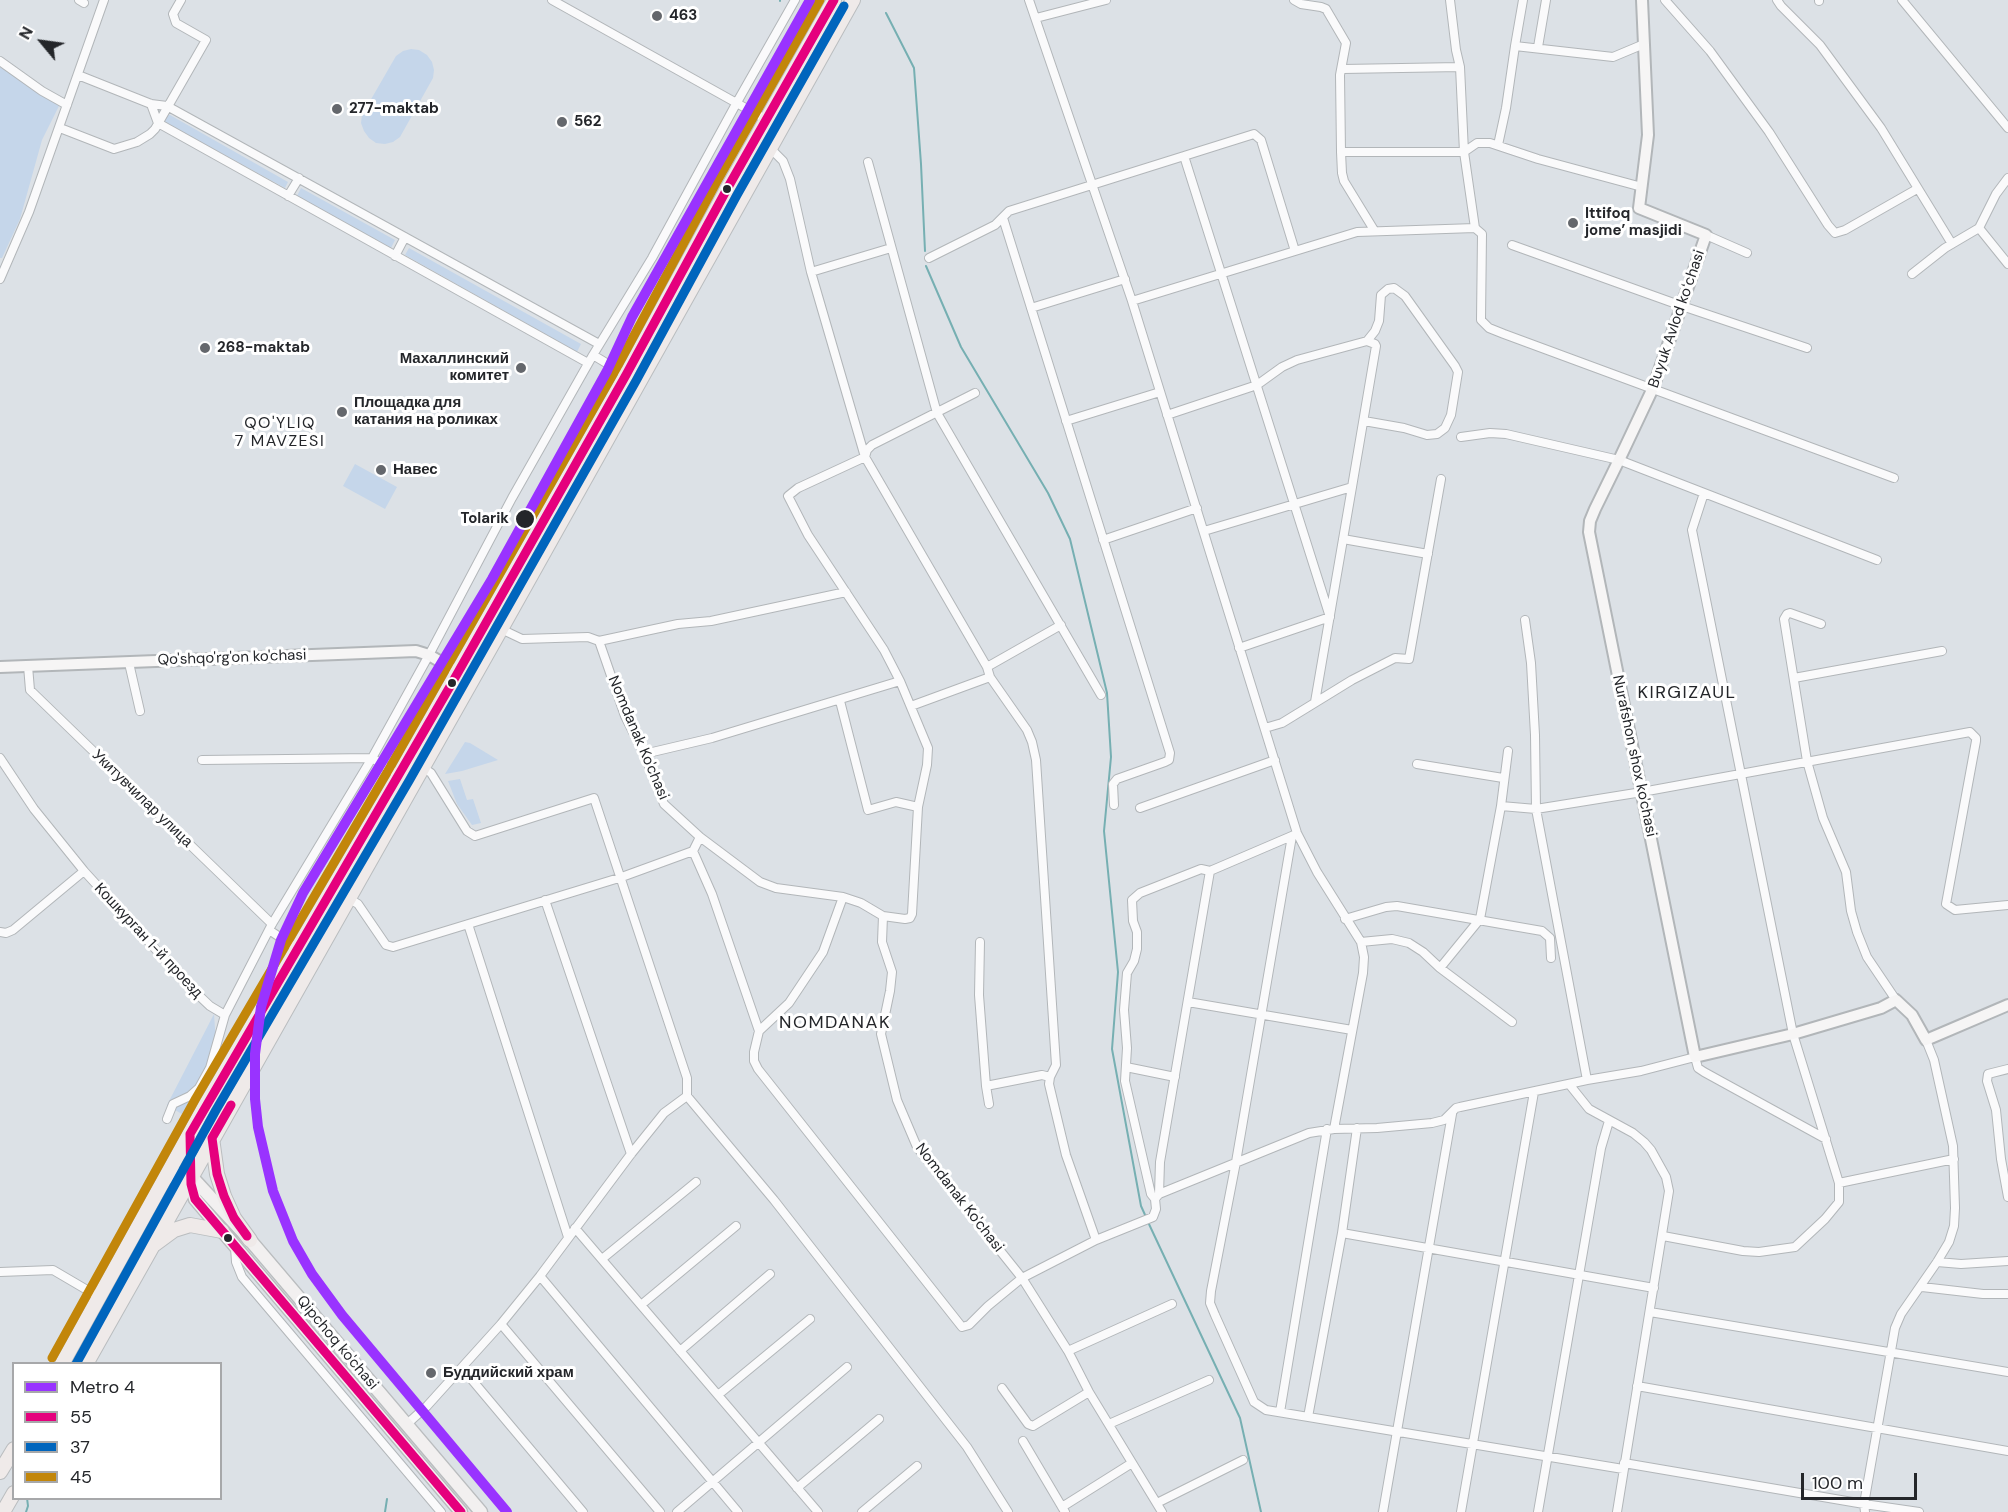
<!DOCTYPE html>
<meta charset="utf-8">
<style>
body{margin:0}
#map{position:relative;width:2008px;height:1512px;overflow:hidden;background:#dce1e6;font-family:"DM Sans",sans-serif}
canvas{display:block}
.legend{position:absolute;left:12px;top:1362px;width:210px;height:138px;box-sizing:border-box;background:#fff;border:2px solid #a7a8aa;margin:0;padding:8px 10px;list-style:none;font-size:18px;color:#24262a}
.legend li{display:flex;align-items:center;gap:12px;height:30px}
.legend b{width:30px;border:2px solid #a7a8aa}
.north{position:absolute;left:12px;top:12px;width:60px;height:60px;-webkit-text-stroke:4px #fff;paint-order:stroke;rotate:299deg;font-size:16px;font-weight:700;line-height:24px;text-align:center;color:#24262a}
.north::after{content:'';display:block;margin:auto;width:21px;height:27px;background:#24262a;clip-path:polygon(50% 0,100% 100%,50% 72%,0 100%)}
.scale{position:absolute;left:1801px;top:1473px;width:116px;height:27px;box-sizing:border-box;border:3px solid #24262a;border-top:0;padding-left:8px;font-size:18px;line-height:21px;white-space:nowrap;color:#24262a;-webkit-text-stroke:4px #fff;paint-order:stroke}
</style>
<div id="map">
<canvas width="2008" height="1512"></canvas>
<ul class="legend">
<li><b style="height:8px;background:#93f"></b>Metro 4</li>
<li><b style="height:8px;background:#e5007d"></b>55</li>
<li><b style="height:8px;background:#0065bd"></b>37</li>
<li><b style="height:8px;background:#c2860a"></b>45</li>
</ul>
<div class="north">N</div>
<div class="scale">100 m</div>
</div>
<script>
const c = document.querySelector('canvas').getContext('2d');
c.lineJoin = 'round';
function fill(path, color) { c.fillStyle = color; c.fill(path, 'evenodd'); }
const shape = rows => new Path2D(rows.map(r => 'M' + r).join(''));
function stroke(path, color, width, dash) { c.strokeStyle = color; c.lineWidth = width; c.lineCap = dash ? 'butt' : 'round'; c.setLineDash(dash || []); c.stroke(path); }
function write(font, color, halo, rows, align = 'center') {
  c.font = font + ' "DM Sans",sans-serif'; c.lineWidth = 6; c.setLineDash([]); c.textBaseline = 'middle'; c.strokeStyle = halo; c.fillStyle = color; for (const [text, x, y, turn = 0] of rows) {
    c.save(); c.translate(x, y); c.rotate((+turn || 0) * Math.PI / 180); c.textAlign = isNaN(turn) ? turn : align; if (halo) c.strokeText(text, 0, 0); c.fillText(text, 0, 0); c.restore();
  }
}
fill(shape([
 [411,49,419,50,427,55,432,62,434,70,433,78,400,137,393,142,385,144,376,143,369,138,364,131,361,123,362,115,396,56,403,51],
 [0,67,59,106,42,140,20,219,2,258,0,258],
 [167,115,170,115,288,182,285,188,166,123,164,120],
 [301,188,395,240,391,248,297,196],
 [409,248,581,344,577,352,405,255],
 [355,464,397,487,385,509,343,486],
 [465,742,470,743,498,760,462,771,445,774],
 [460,779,467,800,473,799,481,823,472,825,457,804,448,781],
 [214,1014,217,1058,191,1112,185,1116,167,1105],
 [170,1185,173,1185,174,1188,77,1361,73,1358]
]), '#c5d6ea');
stroke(shape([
 [780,1,780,0],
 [886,13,914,68,921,164,925,251],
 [926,266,961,347,1048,493,1070,539,1107,693,1111,757,1104,831,1118,972,1112,1049,1141,1206,1146,1217],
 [1148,1222,1240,1418,1261,1512],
 [26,1512,28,1506,27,1498],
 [385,1512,387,1499]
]), '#76afb2', 2);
const street = shape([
 [79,0,84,3],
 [552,0,767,120],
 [1029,0,1132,301,1297,833,1317,872,1361,942,1364,957,1363,973,1334,1129],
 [1294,0,1301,4,1321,7,1326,9,1346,43,1340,75,1341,152,1464,152,1477,143,1490,143,1538,159,1642,187],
 [1450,0,1456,50,1460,67,1464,152,1475,228,1482,234,1481,320,1489,328,1504,334,1894,478],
 [1665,0,1710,51,1769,132,1828,225,1835,233,1845,230,1917,189],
 [1777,0,1781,6,1820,45,1881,128,1952,244],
 [1902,0,2008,128],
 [1819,1,1819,0],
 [1036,18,1106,0],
 [1515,46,1523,0],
 [1538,47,1546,0],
 [0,61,42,91,67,105],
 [1343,69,1460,67],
 [78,75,151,104,167,106,599,344],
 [151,104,158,123,588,363],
 [60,128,114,149,137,142,150,134,155,129,206,40,176,23,173,14,181,0],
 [1498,145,1506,108,1515,46,1613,57,1644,44],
 [770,148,783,161,790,179,811,272,865,457,987,667,990,677,1027,730,1032,742,1036,760,1056,1065,1050,1077,1049,1084,1066,1155,1096,1240],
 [1341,152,1342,173,1344,181,1374,230],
 [1184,156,1330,617,1239,648],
 [868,162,937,413,1101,695],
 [288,196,299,178],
 [1003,218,1170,753,1169,760,1165,762,1117,779,1113,784,1114,805],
 [1979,228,2008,264],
 [1706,235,1747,253],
 [1512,245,1682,306,1807,348],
 [395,256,405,237],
 [929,258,995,225,1009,211,1254,134,1261,140,1295,251],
 [811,272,891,248],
 [1912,274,1945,248,1979,228,1996,194,2008,178],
 [0,279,29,212,104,0],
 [1132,301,1357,232,1475,228],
 [1031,308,1125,279],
 [593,355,626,375],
 [1167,415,1257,385,1282,367,1297,360,1367,341,1375,344,1376,346,1352,487,1204,531],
 [1066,421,1160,392],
 [1364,421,1404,428,1427,435,1437,434,1445,428,1451,415,1458,372,1455,366,1405,296,1394,288,1388,289,1381,295,1379,321,1375,331,1367,341],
 [1461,437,1490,433,1506,434,1619,460,1877,560],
 [1343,539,1428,554],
 [1103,540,1197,508],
 [1525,620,1531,663,1535,735,1536,809,1587,1080],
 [1821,624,1790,613,1787,614,1784,619,1807,761,1823,818,1846,872,1851,911,1857,932,1867,957,1896,1000],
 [501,629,522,639,588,637,599,641,678,624,711,621,846,592],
 [599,641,625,716,644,754,664,804,700,837,760,882,776,888,843,897,861,903,883,916,882,942,892,972,890,991,881,1034,897,1100,917,1147,1022,1278,1068,1351,1089,1392,1162,1512],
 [129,663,140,711],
 [28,666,30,690,272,924],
 [987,667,1061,625],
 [1794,678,1942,651],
 [840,701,868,810,896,802,918,807],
 [1315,702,1352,487],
 [911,706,990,677],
 [1265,728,1282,723,1352,680,1395,658,1409,659,1441,479],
 [1508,751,1501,806,1480,919,1440,968,1512,1022],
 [644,754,712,738,900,681],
 [0,758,34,809,84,871,190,987,210,1006,225,1015],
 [202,760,372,758,399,775],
 [1417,764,1503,778],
 [1501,806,1536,809,1642,792,1970,732,1976,738,1976,741,1946,904,1955,910,2008,905],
 [1140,808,1275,760],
 [1292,836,1236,1162,1211,1291,1210,1303,1215,1315,1254,1402,1266,1410,1623,1469],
 [693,851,712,894,759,1031],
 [843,897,823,952,789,1003,759,1031,754,1052,754,1061,758,1069,962,1327,969,1325,988,1306,1022,1278,1096,1240,1153,1217,1156,1209,1155,1199,1159,1194,1309,1133,1334,1129,1377,1128,1432,1123,1444,1120,1456,1108,1460,1107,1587,1080,1641,1071,1695,1057,1698,1068,1704,1072,1826,1139],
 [348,898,358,904,386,945,393,947,619,878,693,851,700,837],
 [545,900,631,1154],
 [883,916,905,919,910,918,912,914,918,807,927,765,928,748,900,681,884,650,808,535,788,496,798,488,865,457,867,450,872,445,975,393],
 [1345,919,1386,907,1397,906,1542,931,1550,938,1551,958],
 [468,924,568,1237],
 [269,930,298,949],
 [0,932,6,933,13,930,84,871],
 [980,942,979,995,986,1086,989,1104],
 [1361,942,1392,939,1409,943,1423,952,1440,968],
 [1188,1002,1352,1030],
 [1126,1067,1175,1077],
 [2008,1069,1988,1074,1987,1081,1996,1110,2001,1159,2008,1197],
 [1569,1084,1589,1109,1633,1133,1644,1142,1651,1150,1666,1177,1669,1191,1617,1512],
 [986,1086,1042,1075,1050,1077],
 [687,1096,774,1200,967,1447,1008,1512],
 [167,1119,173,1104,190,1096,199,1088,210,1068,225,1015,272,924,372,758,429,655,512,498,593,355,652,258,736,104,795,0],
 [1839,1183,1954,1159],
 [1159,1194,1160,1162,1210,871,1294,835],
 [1155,1199,1151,1194,1125,1081,1127,1048,1124,1010,1127,973,1134,961,1137,949,1137,932,1133,921,1132,900,1140,893,1201,869,1210,871],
 [575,1228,818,1512],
 [1342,1233,1654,1288],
 [1663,1236,1743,1251,1759,1252,1795,1247,1825,1219,1839,1202,1839,1183,1793,1034,1692,530,1704,493],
 [235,1247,236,1262,242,1277,441,1512],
 [602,1259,696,1182],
 [1937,1262,1961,1264,2008,1261],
 [0,1272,53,1270,99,1297],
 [540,1276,738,1512],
 [1922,1287,1983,1294,2008,1294],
 [641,1305,736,1226],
 [1650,1312,2008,1372],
 [501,1324,660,1512],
 [680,1351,770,1274],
 [1068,1351,1172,1304],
 [462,1368,583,1512],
 [1637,1386,2008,1451],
 [1002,1388,1028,1424,1033,1426,1089,1392],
 [718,1395,810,1319],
 [1280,1412,1327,1129],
 [1308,1417,1342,1233,1357,1128],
 [407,1424,427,1406,501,1324,540,1276,631,1154,664,1113,687,1096,687,1078,594,798,475,836,467,831,431,773,422,767],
 [1109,1424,1209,1380],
 [1023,1441,1065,1512],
 [1624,1463,1864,1504,1919,1512],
 [797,1488,879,1419],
 [1157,1503,1243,1460],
 [1062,1507,1132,1463],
 [677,1512,847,1367],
 [862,1512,917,1466],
 [1383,1512,1452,1114],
 [1461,1512,1534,1092],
 [1538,1512,1601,1148,1609,1121],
 [1865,1512,1864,1504,1895,1328,1901,1314,1937,1262,1949,1242,1954,1226,1955,1208,1953,1146,1934,1060,1926,1040]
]);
const secondary = shape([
 [1642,0,1648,135,1639,208,1706,235,1653,388,1619,460,1595,509,1590,521,1589,532,1695,1057,1793,1034,1881,1008,1896,1000,1912,1015,1926,1040,2008,1005],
 [0,667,416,651,429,655,458,672]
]);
const primary = shape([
 [190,1134,191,1184,195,1199,461,1512],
 [166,1178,178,1174,191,1176,250,1240,481,1512]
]);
const highway = shape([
 [212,1138,217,1174,224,1196,234,1218,250,1240],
 [155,1244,174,1230,190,1225,222,1231],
 [62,1364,206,1104,399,775,626,375,727,189,834,0],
 [86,1364,501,629,853,0],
 [0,1472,14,1449],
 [3,1512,14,1493]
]);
stroke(street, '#b2b6b9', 10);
stroke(secondary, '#b2b6b9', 14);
stroke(primary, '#babdbf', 15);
stroke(highway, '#babdbf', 16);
stroke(street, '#fafafb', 8);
stroke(secondary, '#f6f5f5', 10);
stroke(primary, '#f2f0f0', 12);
stroke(highway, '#efeae9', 14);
stroke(shape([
 [231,1105,212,1138,217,1174,224,1196,234,1218,247,1236],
 [461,1512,195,1199,191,1184,190,1134,452,683,626,375,727,189,834,0]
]), '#e5007d', 9);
stroke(shape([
 [76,1364,216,1110,409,781,636,381,737,195,844,6]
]), '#0065bd', 9);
stroke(shape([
 [52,1358,196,1098,389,769,616,369,716,183,820,0]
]), '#c2860a', 9);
stroke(shape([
 [507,1512,342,1315,312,1274,293,1241,273,1191,258,1127,255,1099,255,1054,261,1007,281,940,303,893,492,579,607,371,632,317,810,0]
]), '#93f', 10);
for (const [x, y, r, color] of [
 [657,16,6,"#64676c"],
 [337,109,6,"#64676c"],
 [562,122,6,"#64676c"],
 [727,189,5,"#24262a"],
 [1573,223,6,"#64676c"],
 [205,348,6,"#64676c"],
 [521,368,6,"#64676c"],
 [342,412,6,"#64676c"],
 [381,470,6,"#64676c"],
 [525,519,10,"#24262a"],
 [452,683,5,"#24262a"],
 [228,1238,5,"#24262a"],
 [431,1373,6,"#64676c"]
]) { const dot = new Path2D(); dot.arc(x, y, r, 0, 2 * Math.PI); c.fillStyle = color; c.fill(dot); stroke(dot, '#fff', 2); }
write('bold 15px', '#24262a', '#fff', [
 ["463",669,16],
 ["277-maktab",349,109],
 ["562",574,122],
 ["Ittifoq",1585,214],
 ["jome’ masjidi",1585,231],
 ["268-maktab",217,348],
 ["Махаллинский",509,359,"right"],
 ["комитет",509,376,"right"],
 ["Площадка для",354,403],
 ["катания на роликах",354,420],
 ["Навес",393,470],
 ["Буддийский храм",443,1373]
], 'left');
write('15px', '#24262a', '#fff', [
 ["Buyuk Avlod koʻchasi",1677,319,-71],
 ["Qo'shqo'rg'on ko'chasi",232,658,-2],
 ["Nomdanak Ko'chasi",638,738,67],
 ["Nurafshon shox ko'chasi",1634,756,78],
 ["Укитувчилар улица",142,799,44],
 ["Кошкурган 1-й проезд",148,941,47],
 ["Nomdanak Ko'chasi",959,1198,52],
 ["Qipchoq ko'chasi",337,1343,50]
]);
write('bold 15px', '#24262a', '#fff', [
 ["Tolarik",509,519]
], 'right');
c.letterSpacing = '1.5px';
write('16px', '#24262a', '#fff', [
 ["QO'YLIQ",280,424],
 ["7 MAVZESI",280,442]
]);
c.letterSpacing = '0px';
c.letterSpacing = '1.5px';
write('18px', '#24262a', '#fff', [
 ["KIRGIZAUL",1687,693],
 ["NOMDANAK",835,1023]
]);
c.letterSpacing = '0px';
</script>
